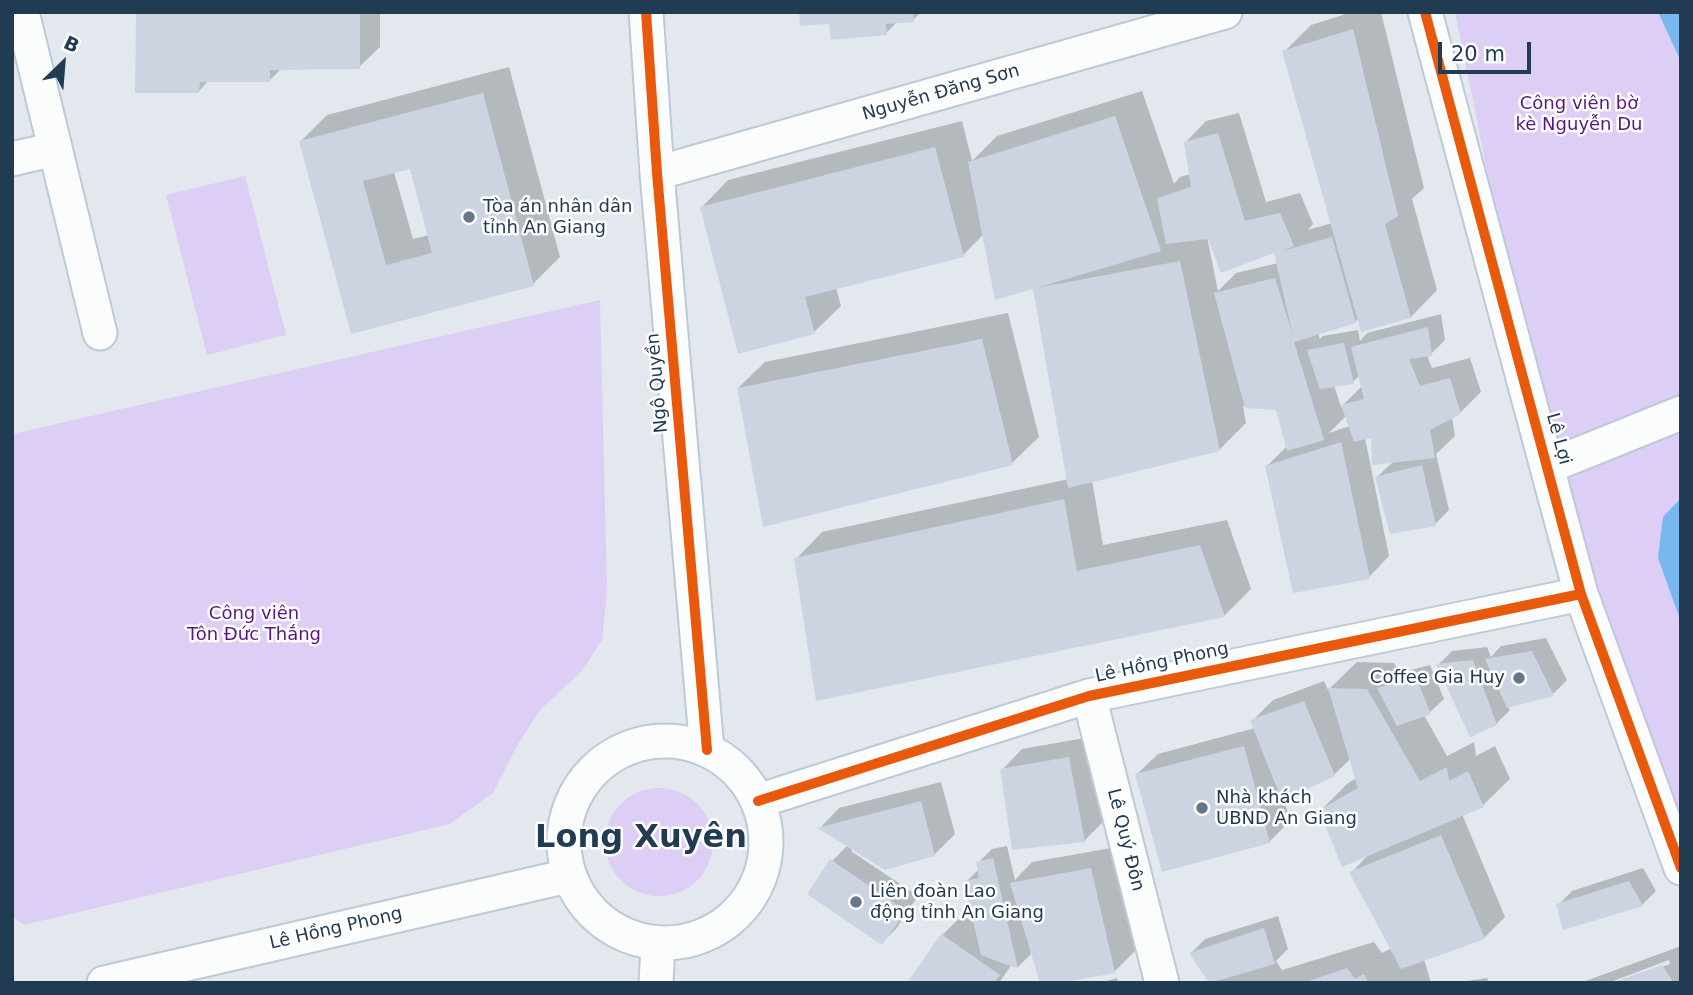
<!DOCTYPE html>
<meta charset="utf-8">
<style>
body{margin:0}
#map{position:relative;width:1693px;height:995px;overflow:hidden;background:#e2e8ee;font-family:"DejaVu Sans",sans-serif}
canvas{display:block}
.frame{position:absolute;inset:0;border:14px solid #213b52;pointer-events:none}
.north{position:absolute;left:28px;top:28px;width:70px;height:70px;-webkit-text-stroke:5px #fff;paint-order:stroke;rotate:25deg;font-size:19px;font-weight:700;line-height:28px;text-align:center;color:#213b52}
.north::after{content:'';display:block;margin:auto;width:24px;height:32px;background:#213b52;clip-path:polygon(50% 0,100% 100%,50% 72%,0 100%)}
.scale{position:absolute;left:1438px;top:42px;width:93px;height:32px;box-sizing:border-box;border:4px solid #213b52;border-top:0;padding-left:9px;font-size:21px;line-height:24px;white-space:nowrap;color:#213b52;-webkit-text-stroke:5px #fff;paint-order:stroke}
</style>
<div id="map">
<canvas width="1693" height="995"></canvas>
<div class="frame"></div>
<div class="north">B</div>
<div class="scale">20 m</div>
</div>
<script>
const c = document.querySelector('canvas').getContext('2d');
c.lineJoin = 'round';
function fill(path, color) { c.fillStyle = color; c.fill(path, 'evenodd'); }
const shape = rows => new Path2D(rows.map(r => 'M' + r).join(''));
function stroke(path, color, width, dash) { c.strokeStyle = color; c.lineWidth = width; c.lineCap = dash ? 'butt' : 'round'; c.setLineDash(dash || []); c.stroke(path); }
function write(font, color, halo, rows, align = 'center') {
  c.font = font + ' "DejaVu Sans",sans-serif'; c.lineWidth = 5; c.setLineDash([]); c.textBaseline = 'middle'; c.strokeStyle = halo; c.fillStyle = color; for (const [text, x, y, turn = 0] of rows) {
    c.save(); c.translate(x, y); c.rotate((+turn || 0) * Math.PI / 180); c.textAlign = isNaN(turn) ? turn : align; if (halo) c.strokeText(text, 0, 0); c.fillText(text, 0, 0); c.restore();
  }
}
fill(shape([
 [1455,12,1658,12,1681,62,1681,843,1547,467],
 [245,176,286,335,207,355,166,195],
 [600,300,607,591,602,640,581,672,540,710,517,746,493,793,450,824,24,925,12,916,12,434],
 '605 842a54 54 0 1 1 108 0a54 54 0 1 1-108 0Z'
]), '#ddcef5');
fill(shape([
 [1658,12,1681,12,1681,62],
 [1681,498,1681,622,1658,558,1663,517]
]), '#78b8ef');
fill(shape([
 [137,12,380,12,380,47,359,67,282,68,269,81,209,80,199,91],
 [800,12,921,12,913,20,898,21,886,33,830,22],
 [1352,12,1381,12,1424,188,1412,199,1437,290,1411,317,1359,318,1355,322,1318,333,1320,339,1323,336,1358,330,1360,341,1367,333,1441,314,1445,340,1431,354,1427,355,1432,368,1470,358,1481,392,1460,413,1452,417,1455,436,1436,454,1449,510,1435,524,1377,477,1394,461,1373,436,1365,438,1389,556,1369,577,1267,466,1287,446,1277,408,1243,406,1246,423,1220,449,1092,480,1103,545,1227,520,1251,589,1225,615,817,698,796,559,822,532,1069,479,1034,287,984,234,963,255,836,287,841,306,814,332,702,207,728,180,962,121,972,161,997,136,1142,91,1174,184,1180,177,1190,174,1186,142,1206,121,1239,113,1266,202,1300,193,1313,224,1308,230,1332,223,1284,52,1311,25],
 [1207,237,1276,251,1278,263,1236,273,1218,291],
 [1360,375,1362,386,1341,407,1334,385,1353,382],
 [1346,416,1350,426,1329,433],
 [509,67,560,257,533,284,352,332,301,141,327,115],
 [411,167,429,235,413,239,394,172],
 [1008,313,1039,437,1012,463,738,388,765,362],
 [1546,638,1567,680,1553,694,1508,706,1510,710,1496,724,1438,665,1452,651,1487,647,1491,657,1501,646],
 [1357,662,1394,663,1400,673,1430,665,1444,699,1430,712,1424,715,1447,756,1474,742,1476,756,1495,746,1510,779,1483,805,1462,814,1505,917,1484,938,1424,959,1431,983,1206,983,1209,980,1191,953,1205,939,1278,916,1288,949,1276,961,1282,970,1374,942,1382,953,1392,948,1351,873,1370,853,1321,810,1348,783,1357,778,1351,758,1334,775,1284,799,1290,821,1269,842,1137,774,1158,754,1255,728,1252,721,1273,700,1324,681,1328,690],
 [1090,737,1105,820,1084,841,1002,770,1022,749],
 [941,782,955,834,934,855,853,848,851,851,918,896,896,929,882,943,832,861,848,845,820,828,839,808],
 [1007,846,1015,880,1032,862,1111,848,1135,951,1114,972,1033,952,1018,967,1012,964,999,983,909,983,942,935,963,915,975,924,966,882,979,869,978,863,992,849],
 [1643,868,1656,891,1642,905,1565,928,1558,905,1572,891],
 [1681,946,1681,983,1618,983,1670,964,1669,960,1608,983,1580,983],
 [1117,978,1118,983,1099,983],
 [1487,978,1489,983,1465,983,1466,981]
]), '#0003');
fill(shape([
 [136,12,360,12,360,69,270,70,270,82,200,82,199,93,135,93],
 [799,12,913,12,914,22,886,24,887,35,831,40,829,24,800,26],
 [1353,29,1398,216,1385,224,1411,318,1361,332,1282,51],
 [483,93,534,286,351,334,299,141],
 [410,169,432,253,386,265,363,181],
 [1115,116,1161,251,1036,288,1180,261,1220,451,1068,488,1033,289,995,300,968,162],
 [1218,133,1245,221,1280,213,1294,246,1282,251,1332,237,1356,323,1294,342,1324,440,1287,451,1276,410,1245,408,1214,293,1275,278,1293,336,1274,253,1221,273,1208,239,1166,244,1157,198,1191,187,1184,142],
 [935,147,964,257,805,297,815,334,738,354,700,207],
 [1428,327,1432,356,1409,359,1420,386,1450,378,1461,414,1430,430,1435,458,1372,465,1371,438,1354,442,1341,405,1364,399,1351,347],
 [982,339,1013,465,763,527,737,388],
 [1344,343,1354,384,1320,389,1307,350],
 [1341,442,1370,579,1293,593,1265,466],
 [1422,465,1436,526,1390,534,1375,477],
 [1064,499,1077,571,1200,545,1225,617,816,701,794,558],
 [1532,651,1554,696,1507,708,1485,659],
 [1473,660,1497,725,1470,737,1436,664],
 [1416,678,1431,714,1397,726,1377,688],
 [1328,688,1367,689,1420,781,1447,767,1449,781,1468,771,1484,807,1342,867,1319,810,1358,788],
 [1304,701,1335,776,1282,801,1250,720],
 [1244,746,1270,843,1162,872,1135,774],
 [1069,757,1085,842,1012,850,1000,769],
 [921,801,935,856,885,870,817,828],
 [1441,835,1485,939,1401,969,1349,872],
 [993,858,1018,969,981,955,964,881,979,878,976,862],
 [830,859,906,911,882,945,807,894],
 [1091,868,1115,973,1059,983,1040,983,1010,883],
 [1629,881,1643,906,1563,930,1556,904],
 [1264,928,1275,964,1209,983,1189,953],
 [941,934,1000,975,994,983,907,983],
 [1662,965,1674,983,1614,983,1614,982],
 [1347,968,1355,979,1364,974,1368,983,1303,983]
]), '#ccd4e2');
const minor = shape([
 [22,12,100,333],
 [646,12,657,173,707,750],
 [1425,12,1581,594,1681,868],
 [12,159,55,149],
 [657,173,1225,12],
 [1547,467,1681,413],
 [1089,696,1162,983],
 '564 842a101 101 0 1 1 202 0a101 101 0 1 1-202 0Z',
 [758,801,1089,696,1581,594],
 [104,983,568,876],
 [656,983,658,944]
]);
stroke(minor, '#bccad8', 37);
stroke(minor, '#fbfcfc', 33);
stroke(shape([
 [646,12,657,173,707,750],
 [1425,12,1581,594,1681,868],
 [758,801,1089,696,1581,594]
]), '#e8590c', 10);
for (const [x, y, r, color] of [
 [469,217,7,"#657889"],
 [1519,678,7,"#657889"],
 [1202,808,7,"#657889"],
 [856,902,7,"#657889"]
]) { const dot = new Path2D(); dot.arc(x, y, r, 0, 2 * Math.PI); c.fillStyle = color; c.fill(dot); stroke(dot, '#fff', 2.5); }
write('18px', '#213b52', '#fff', [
 ["Nguyễn Đăng Sơn",941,93,-16],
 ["Ngô Quyền",658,383,-95],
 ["Lê Lợi",1558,439,75],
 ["Lê Hồng Phong",1162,663,-12],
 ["Lê Quý Đôn",1125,840,76],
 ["Lê Hồng Phong",336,929,-13]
]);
write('18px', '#581685', '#fff', [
 ["Công viên bờ",1579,104],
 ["kè Nguyễn Du",1579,125],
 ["Công viên",254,614],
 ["Tôn Đức Thắng",254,635]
]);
write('18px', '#213b52', '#fff', [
 ["Tòa án nhân dân",483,207],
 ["tỉnh An Giang",483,228],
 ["Coffee Gia Huy",1505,678,"right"],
 ["Nhà khách",1216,798],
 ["UBND An Giang",1216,819],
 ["Liên đoàn Lao",870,892],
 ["động tỉnh An Giang",870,913]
], 'left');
write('bold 32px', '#213b52', '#fff', [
 ["Long Xuyên",641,839]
]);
</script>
